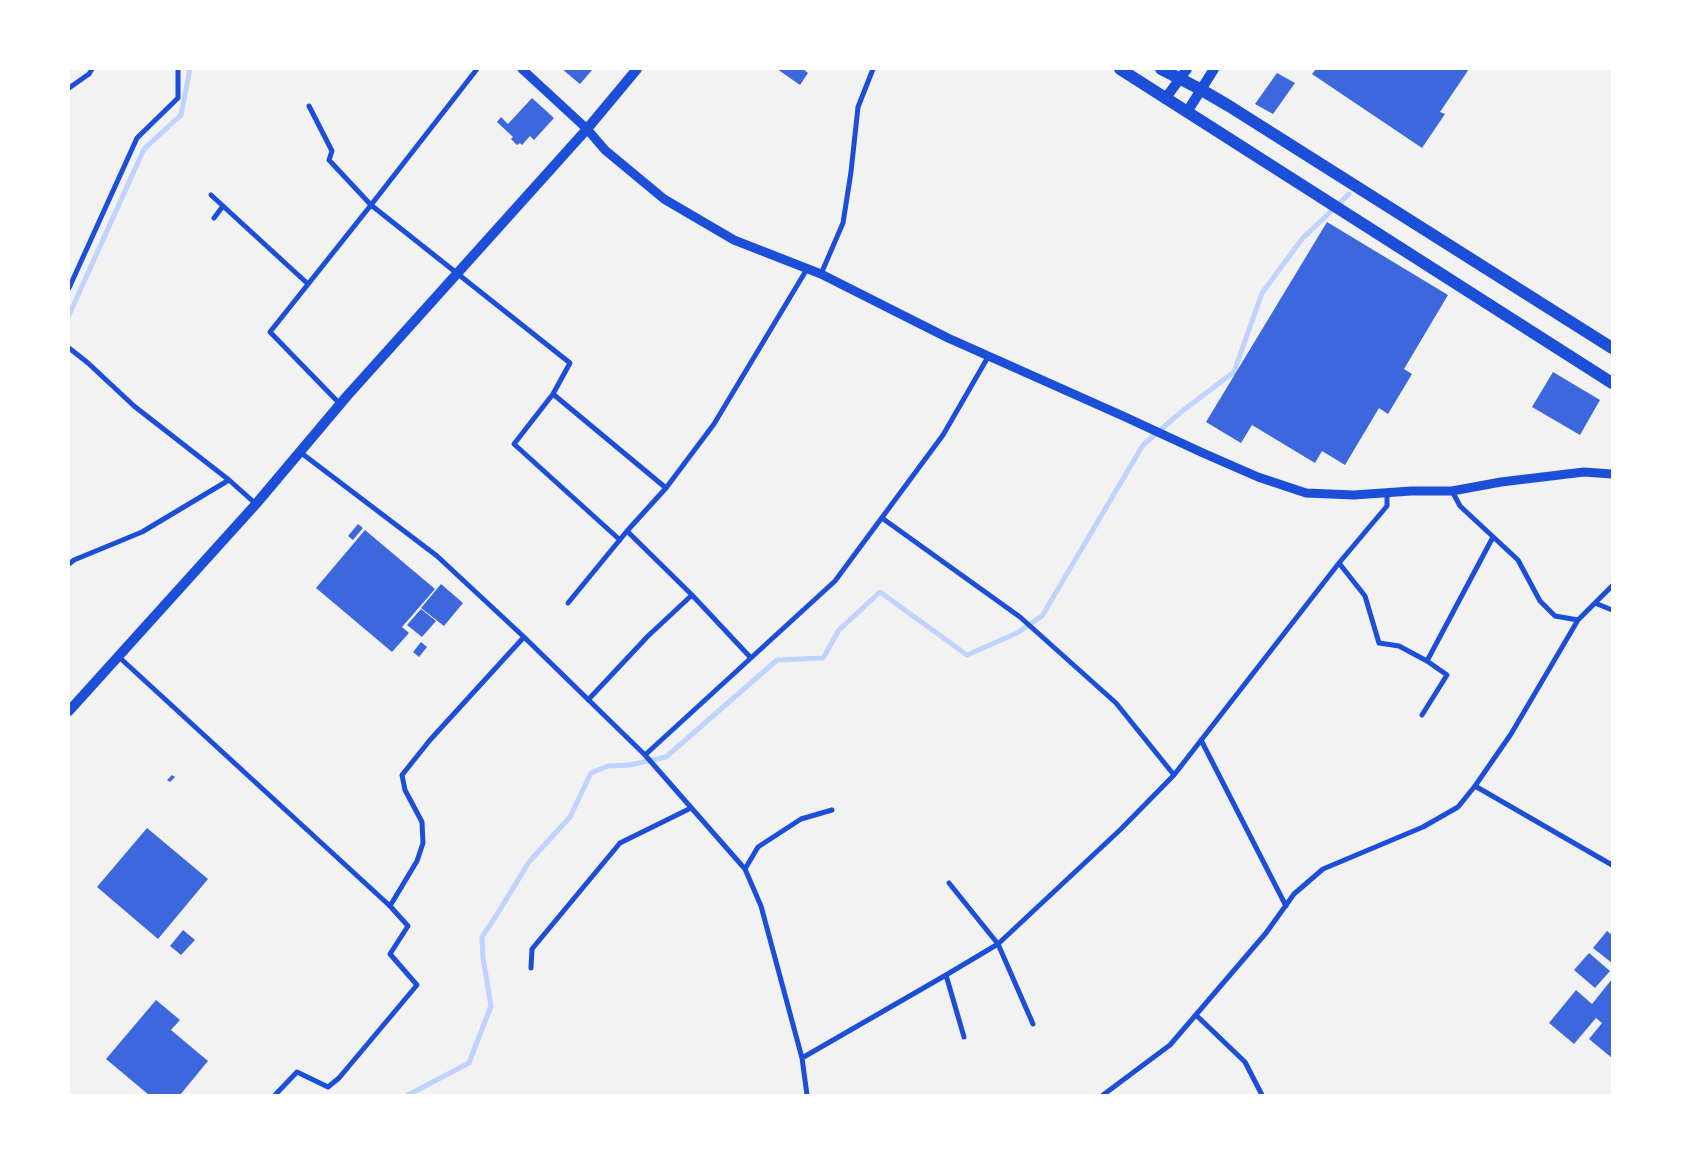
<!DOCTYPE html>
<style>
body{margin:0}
#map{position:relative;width:1681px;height:1164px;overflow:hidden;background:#f2f2f2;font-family:"Public Sans",sans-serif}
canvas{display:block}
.frame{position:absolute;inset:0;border:70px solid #fff;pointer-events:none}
</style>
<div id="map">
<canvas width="1681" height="1164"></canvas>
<div class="frame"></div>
</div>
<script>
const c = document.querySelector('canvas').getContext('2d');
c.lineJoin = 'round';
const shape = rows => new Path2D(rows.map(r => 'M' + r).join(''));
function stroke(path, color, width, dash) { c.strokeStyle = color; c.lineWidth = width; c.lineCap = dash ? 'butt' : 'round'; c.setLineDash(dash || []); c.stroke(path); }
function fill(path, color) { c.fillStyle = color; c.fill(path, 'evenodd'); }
stroke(shape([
 [69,315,144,149,181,115,190,69],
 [408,1095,469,1063,491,1006,483,958,482,937,496,916,529,862,570,817,591,773,608,766,630,765,666,757,777,660,823,658,839,630,880,592,967,655,1017,633,1042,616,1143,445,1181,412,1234,372,1262,293,1302,239,1349,194]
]), '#bfd3fe', 5);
fill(shape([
 [562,69,593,69,580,84],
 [777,69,803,69,808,73,800,85],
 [1316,69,1469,69,1440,112,1445,114,1422,148,1312,74],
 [1277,73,1295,83,1273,114,1255,104],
 [532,98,554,118,534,140,530,136,522,145,520,143,517,145,511,139,513,137,497,122,501,117,508,124],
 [1327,222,1448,295,1404,369,1412,374,1388,414,1379,408,1345,465,1322,451,1315,463,1252,425,1241,443,1206,422],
 [1553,372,1600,400,1580,435,1532,407],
 [358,524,363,528,353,540,348,536],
 [365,530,435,589,402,627,409,633,392,652,316,588],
 [441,584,463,603,444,626,421,608],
 [421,609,436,621,422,637,407,625],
 [421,642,427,647,419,657,413,652],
 [172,775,175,777,170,782,167,780],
 [147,828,208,879,158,939,97,887],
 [183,930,195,940,181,955,170,946],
 [1607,931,1612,935,1612,963,1593,948],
 [1589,953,1610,971,1595,988,1574,970],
 [1612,979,1612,1058,1589,1039,1602,1023,1596,1018,1574,1044,1549,1023,1576,990,1592,1004],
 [156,1000,180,1020,171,1030,208,1061,180,1095,149,1095,106,1059]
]), '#3d67dc');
stroke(shape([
 [477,69,371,205,570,363,553,394,666,488],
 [69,88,89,74,92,69],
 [309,106,332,151,329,160,371,205,270,332,340,404],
 [211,195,308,284],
 [214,218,223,206],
 [821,274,843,223,851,172,858,107,873,69],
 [69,288,137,138,178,98,178,69],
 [69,348,88,363,134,406,229,480,256,504],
 [553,394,514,444,620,540],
 [300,452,437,556,524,637,645,755,745,869,761,906,802,1058,807,1095],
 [1452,491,1460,506,1518,560,1540,601,1555,616,1578,620],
 [882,518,1020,617,1116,703,1174,775],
 [627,531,666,488,714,424,807,269],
 [1339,563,1365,596,1379,643,1399,646,1427,661,1447,675,1422,715],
 [69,564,74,560,142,532,229,480],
 [568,603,627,531,692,595,751,658],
 [1595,603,1612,610],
 [119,657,390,906,408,926,390,954,417,985,339,1078,328,1087,297,1072,275,1095],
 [1427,661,1493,537],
 [588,700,648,636,692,595],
 [1201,740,1286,906],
 [645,755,835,581,943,435,988,357],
 [1475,786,1612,865],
 [745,869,758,847,801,819,832,810],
 [949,883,998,944,1033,1024],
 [390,906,417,861,423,843,422,822,405,790,402,775,430,740,524,637],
 [531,968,532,949,620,843,691,808],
 [946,975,964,1037],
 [1196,1015,1245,1062,1262,1095],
 [802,1058,946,975,998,944,1121,829,1174,775,1339,563,1387,506,1387,493],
 [1103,1095,1170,1045,1266,933,1294,894,1323,869,1423,827,1458,807,1475,786,1511,734,1578,620,1612,586]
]), '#1d4ed8', 5);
stroke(shape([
 [522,69,587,129,605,150,664,199,734,240,821,274,948,338,1123,416,1203,453,1258,477,1306,493,1354,495,1411,491,1452,491,1501,482,1584,472,1612,474]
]), '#1d4ed8', 9);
stroke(shape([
 [1165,99,1187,69],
 [1187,112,1214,69],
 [69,711,256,504,347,396,587,129,637,69]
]), '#1d4ed8', 10);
stroke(shape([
 [1120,69,1612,383],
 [1161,69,1200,89,1229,106,1612,348]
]), '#1d4ed8', 12);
</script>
